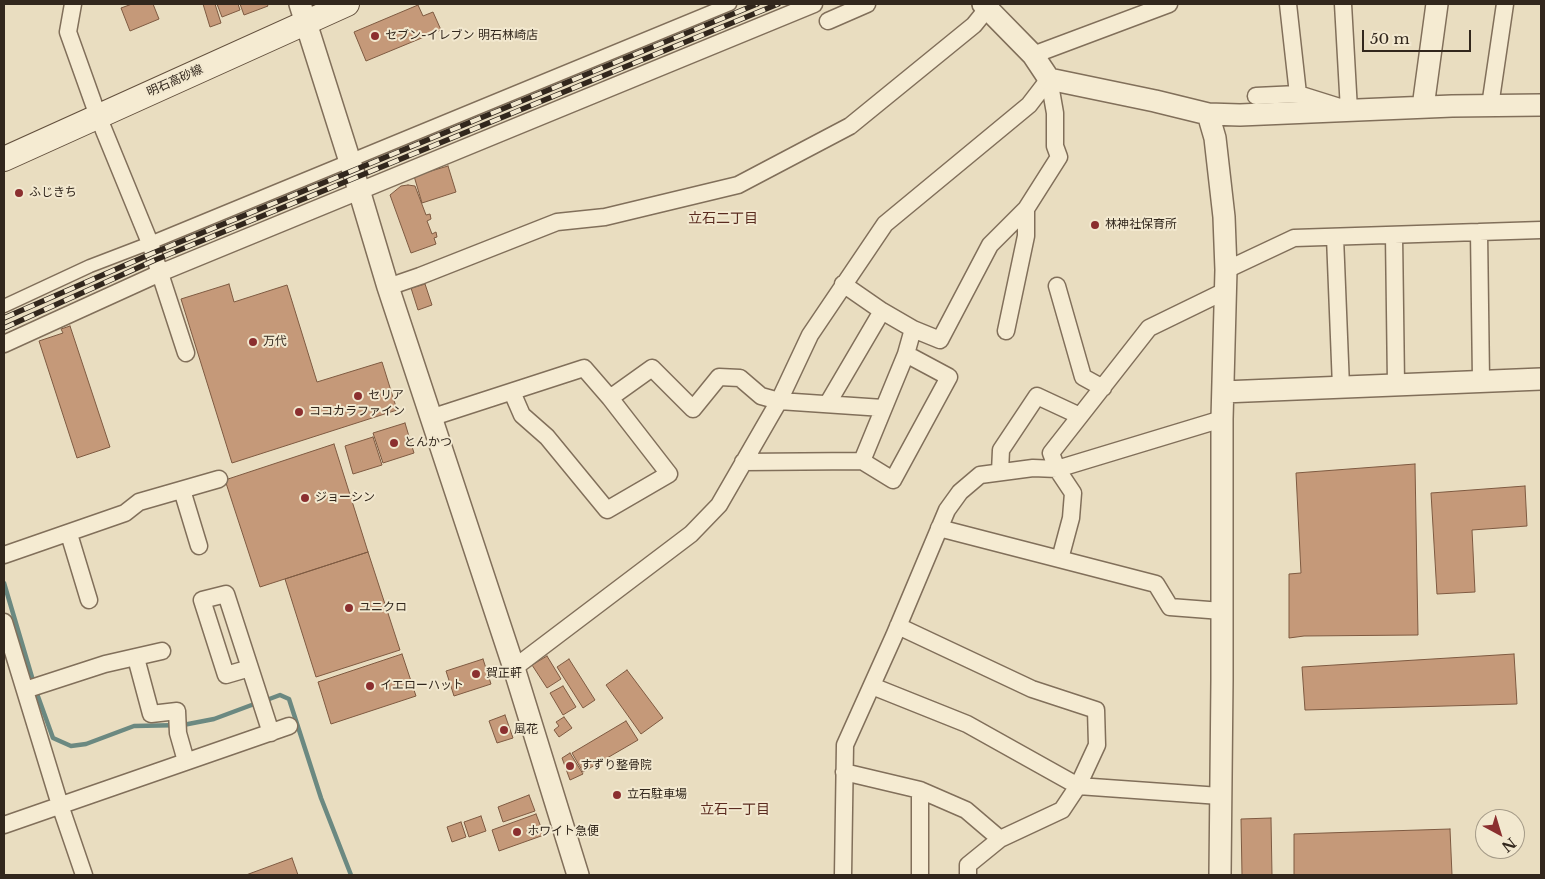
<!DOCTYPE html>
<meta charset="utf-8">
<style>
body{margin:0}
#map{position:relative;width:1545px;height:879px;overflow:hidden;background:#e9ddc0;font-family:"Libre Baskerville",serif}
canvas{display:block}
.frame{position:absolute;inset:0;border:5px solid #32271d;pointer-events:none}
.north{position:absolute;left:1475px;top:809px;width:50px;height:50px;box-sizing:border-box;background:#f2e8cf;border:1px solid #a59b88;border-radius:50%;rotate:141deg;font-size:14px;font-weight:700;line-height:20px;text-align:center;color:#32271d}
.north::after{content:'';display:block;margin:auto;width:18px;height:22px;background:#8b2f2f;clip-path:polygon(50% 0,100% 100%,50% 72%,0 100%)}
.scale{position:absolute;left:1362px;top:30px;width:109px;height:22px;box-sizing:border-box;border:2px solid #32271d;border-top:0;padding-left:6px;font-size:15px;line-height:18px;white-space:nowrap;color:#32271d;-webkit-text-stroke:4px #f2e8cf;paint-order:stroke}
</style>
<div id="map">
<canvas width="1545" height="879"></canvas>
<div class="frame"></div>
<div class="north">N</div>
<div class="scale">50 m</div>
</div>
<script>
const c = document.querySelector('canvas').getContext('2d');
c.lineJoin = 'round';
const shape = rows => new Path2D(rows.map(r => 'M' + r).join(''));
function stroke(path, color, width, dash) { c.strokeStyle = color; c.lineWidth = width; c.lineCap = dash ? 'butt' : 'round'; c.setLineDash(dash || []); c.stroke(path); }
function fill(path, color) { c.fillStyle = color; c.fill(path, 'evenodd'); }
function write(font, color, halo, rows, align = 'center') {
  c.font = font + ' "Libre Baskerville","Noto Sans JP",serif'; c.lineWidth = 4; c.setLineDash([]); c.textBaseline = 'middle'; c.strokeStyle = halo; c.fillStyle = color; for (const [text, x, y, turn = 0] of rows) {
    c.save(); c.translate(x, y); c.rotate((+turn || 0) * Math.PI / 180); c.textAlign = isNaN(turn) ? turn : align; if (halo) c.strokeText(text, 0, 0); c.fillText(text, 0, 0); c.restore();
  }
}
stroke(shape([
 [4,583,34,684],
 [36,691,53,738,71,746,86,744,134,726,183,725,214,719,257,703],
 [264,701,280,695,289,699,321,798,351,875]
]), '#6b8981', 4.5);
const building = shape([
 [132,4,153,4,159,19,130,31,121,8,132,4],
 [203,4,215,4,221,23,210,27,203,4],
 [217,4,238,4,240,10,222,17,217,4],
 [240,4,267,4,268,6,244,15,240,4],
 [418,5,423,16,433,12,441,30,366,61,354,32,418,5],
 [448,166,456,192,422,203,414,176,448,166],
 [408,185,415,186,426,215,430,214,431,219,427,221,432,234,436,232,437,237,434,238,436,244,411,253,390,195,401,186,408,185],
 [229,284,234,302,287,285,317,382,382,362,397,410,232,463,181,299,229,284],
 [425,284,432,305,418,310,411,288,425,284],
 [70,326,110,447,77,458,39,341,63,333,61,329,70,326],
 [405,423,414,453,383,463,373,433,405,423],
 [373,437,382,465,353,474,345,446,373,437],
 [334,444,368,552,260,587,225,480,334,444],
 [1415,464,1418,635,1304,636,1289,638,1289,574,1301,573,1296,473,1415,464],
 [1525,486,1527,526,1472,530,1475,592,1437,594,1431,493,1525,486],
 [368,552,400,650,316,677,285,579,368,552],
 [402,654,416,696,331,724,318,682,402,654],
 [1514,654,1517,704,1305,710,1302,667,1514,654],
 [547,656,561,679,547,688,532,665,547,656],
 [483,659,491,684,454,696,446,671,483,659],
 [569,659,595,700,583,708,557,667,569,659],
 [627,670,663,718,641,734,606,685,627,670],
 [563,686,576,707,563,715,550,693,563,686],
 [505,715,513,738,497,743,489,721,505,715],
 [564,717,572,728,559,737,554,730,559,726,556,722,564,717],
 [626,721,638,740,583,772,572,753,626,721],
 [570,753,583,774,570,780,562,758,570,753],
 [529,795,535,811,503,822,498,807,529,795],
 [536,814,544,835,499,851,492,830,536,814],
 [481,816,486,831,469,837,464,822,481,816],
 [1271,818,1272,875,1242,875,1241,819,1271,818],
 [461,822,466,837,452,842,447,827,461,822],
 [1450,829,1452,875,1294,875,1294,834,1450,829],
 [292,858,298,875,246,875,292,858]
]);
fill(building, '#c59979');
stroke(building, '#7e5a41', 1);
const pedestrian = shape([
 [4,306,90,266,150,243,730,4]
]);
const minor = shape([
 [73,4,68,32,98,116,150,243,186,353],
 [1288,4,1298,94],
 [828,21,867,4],
 [1033,55,1169,4],
 [1256,96,1298,94,1349,110,1343,4],
 [1490,106,1505,4],
 [1479,232,1481,380],
 [1394,235,1396,384],
 [1335,237,1341,387],
 [1226,270,1294,238,1541,230],
 [1057,286,1083,377,1103,388],
 [388,287,420,276,557,222,605,217,738,185,850,126,974,25,991,4],
 [913,329,940,340,990,245,1026,209],
 [1006,331,1026,236,1026,209,1059,157,1055,146,1055,113,1049,79],
 [4,344,160,273,814,4],
 [512,392,522,415,547,437,607,510,669,474,610,398],
 [828,403,882,311],
 [430,418,584,368,610,398,652,368,693,409,719,377,740,378,761,396,779,401,883,408],
 [862,461,893,480,949,377,906,354],
 [743,462,862,461,906,354,913,329,882,311,843,284],
 [1000,472,1001,450,1037,396,1080,416],
 [182,490,199,546],
 [939,528,1156,584,1170,607,1222,611],
 [69,534,89,600],
 [4,555,125,513,139,502,219,479],
 [1060,559,1071,518,1073,493,1057,469,1051,453,1149,328,1225,291],
 [4,622,60,805,84,875],
 [898,626,1032,689,1096,710,1097,745,1078,786,1062,810,1000,839,968,865,968,875],
 [136,658,151,714,177,711,178,733,186,761],
 [250,668,226,675,202,600,226,594,250,668,271,733],
 [514,668,691,534,719,505,779,401,810,335,885,224,1029,105,1049,79],
 [872,686,967,724,1078,786,1220,796],
 [25,690,105,664,162,651],
 [844,772,920,790,966,810,1000,839],
 [920,790,920,875],
 [4,825,289,726],
 [843,875,845,745,894,636,947,510,960,492,980,475,1033,468,1057,469,1222,419]
]);
const tertiary = shape([
 [300,4,359,190,388,287,514,668,578,875],
 [983,4,1033,55,1049,79,1155,101,1208,114,1240,115,1452,106,1541,105],
 [1423,107,1437,4],
 [1208,114,1215,138,1224,217,1226,270,1222,419,1222,680,1220,875],
 [1223,392,1541,379]
]);
const secondary = shape([
 [4,159,347,4]
]);
stroke(pedestrian, '#816f5a', 15);
stroke(minor, '#816f5a', 19);
stroke(tertiary, '#816f5a', 24);
stroke(secondary, '#63503d', 26);
stroke(pedestrian, '#f5ebd2', 12);
stroke(minor, '#f5ebd2', 16);
stroke(tertiary, '#f5ebd2', 21);
stroke(secondary, '#f5ebd2', 24);
const rail = shape([
 [4,318,153,253,757,4],
 [4,328,155,260,778,4]
]);
stroke(rail, '#32271d', 5.5);
stroke(rail, '#f2e8cf', 4, [11]);
for (const [x, y, r, color] of [
 [375,36,5,"#8b2f2f"],
 [19,193,5,"#8b2f2f"],
 [1095,225,5,"#8b2f2f"],
 [253,342,5,"#8b2f2f"],
 [358,396,5,"#8b2f2f"],
 [299,412,5,"#8b2f2f"],
 [394,443,5,"#8b2f2f"],
 [305,498,5,"#8b2f2f"],
 [349,608,5,"#8b2f2f"],
 [476,674,5,"#8b2f2f"],
 [370,686,5,"#8b2f2f"],
 [504,730,5,"#8b2f2f"],
 [570,766,5,"#8b2f2f"],
 [617,795,5,"#8b2f2f"],
 [517,832,5,"#8b2f2f"]
]) { const dot = new Path2D(); dot.arc(x, y, r, 0, 2 * Math.PI); c.fillStyle = color; c.fill(dot); stroke(dot, '#f2e8cf', 2); }
write('12px', '#32271d', '#f2e8cf', [
 ["セブン-イレブン 明石林崎店",385,36],
 ["ふじきち",29,193],
 ["林神社保育所",1105,225],
 ["万代",263,342],
 ["セリア",368,396],
 ["ココカラファイン",309,412],
 ["とんかつ",404,443],
 ["ジョーシン",315,498],
 ["ユニクロ",359,608],
 ["賀正軒",486,674],
 ["イエローハット",380,686],
 ["風花",514,730],
 ["すずり整骨院",580,766],
 ["立石駐車場",627,795],
 ["ホワイト急便",527,832]
], 'left');
write('12px', '#32271d', '#f2e8cf', [
 ["明石高砂線",175,81,-24]
]);
write('14px', '#5b2c20', '#f2e8cf', [
 ["立石二丁目",723,219],
 ["立石一丁目",735,810]
]);
</script>
